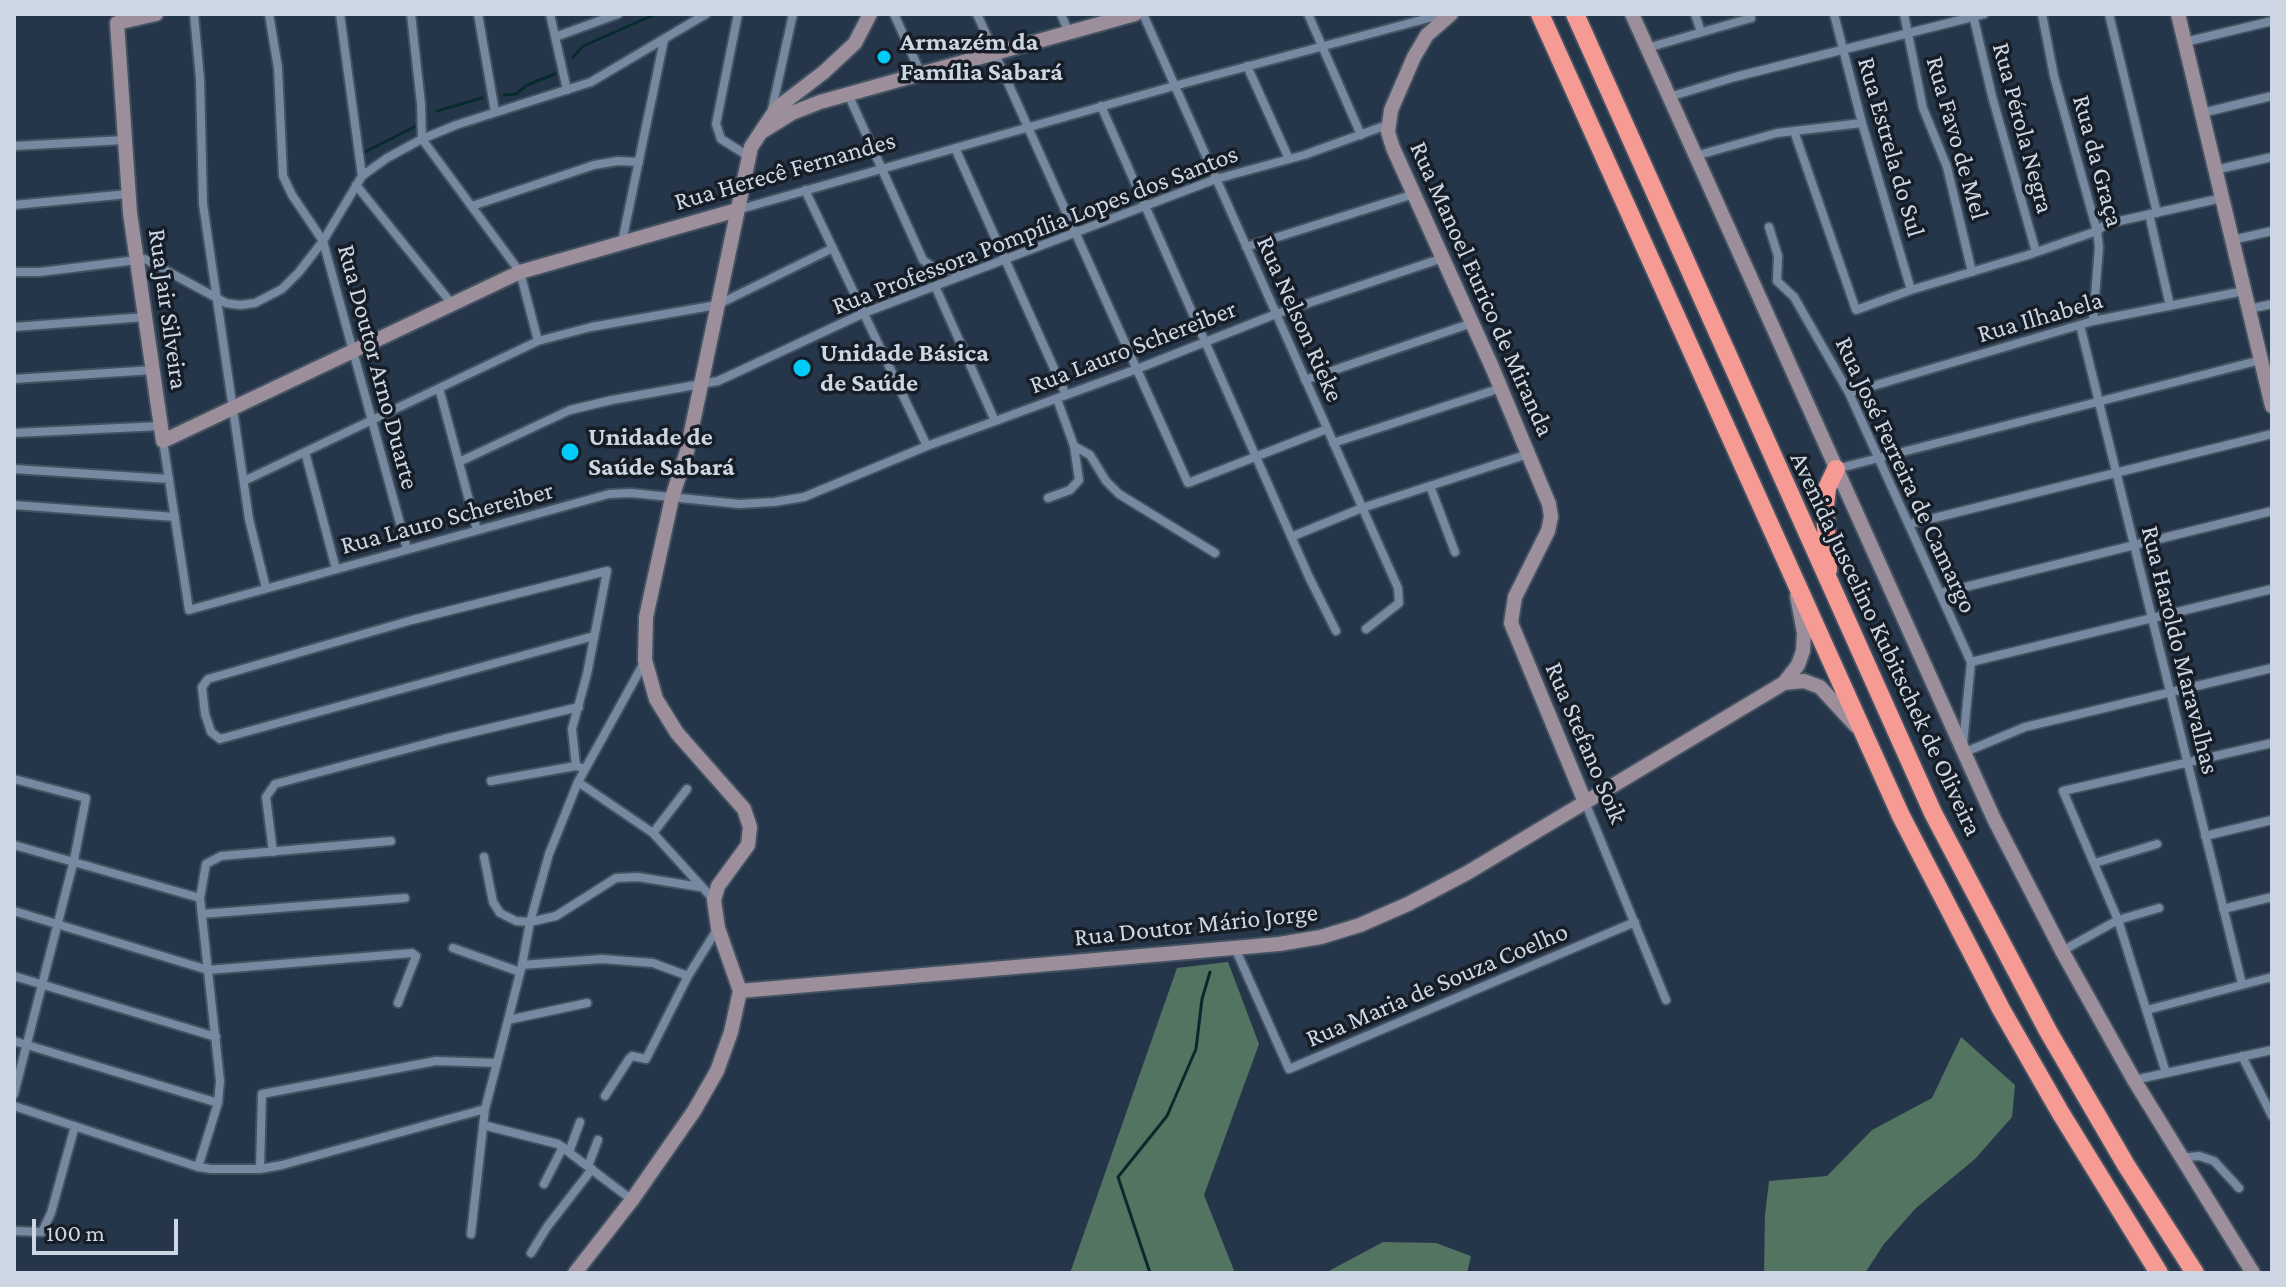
<!DOCTYPE html>
<meta charset="utf-8">
<style>
body{margin:0}
#map{position:relative;width:2286px;height:1287px;overflow:hidden;background:#26364a;font-family:"Crimson Pro",serif}
canvas{display:block}
.frame{position:absolute;inset:0;border:16px solid #cdd7e3;pointer-events:none}
.scale{position:absolute;left:32px;top:1219px;width:146px;height:36px;box-sizing:border-box;border:4px solid #cdd7e3;border-top:0;padding-left:10px;font-size:24px;line-height:28px;white-space:nowrap;color:#cdd7e3;-webkit-text-stroke:6px #161d26;paint-order:stroke}
</style>
<div id="map">
<canvas width="2286" height="1287"></canvas>
<div class="frame"></div>
<div class="scale">100 m</div>
</div>
<script>
const c = document.querySelector('canvas').getContext('2d');
c.lineJoin = 'round';
function fill(path, color) { c.fillStyle = color; c.fill(path, 'evenodd'); }
const shape = rows => new Path2D(rows.map(r => 'M' + r).join(''));
function stroke(path, color, width, dash) { c.strokeStyle = color; c.lineWidth = width; c.lineCap = dash ? 'butt' : 'round'; c.setLineDash(dash || []); c.stroke(path); }
function write(font, color, halo, rows, align = 'center') {
  c.font = font + ' "Crimson Pro",serif'; c.lineWidth = 7; c.setLineDash([]); c.textBaseline = 'middle'; c.strokeStyle = halo; c.fillStyle = color; for (const [text, x, y, turn = 0] of rows) {
    c.save(); c.translate(x, y); c.rotate((+turn || 0) * Math.PI / 180); c.textAlign = isNaN(turn) ? turn : align; if (halo) c.strokeText(text, 0, 0); c.fillText(text, 0, 0); c.restore();
  }
}
fill(shape([
 [1228,962,1259,1044,1204,1195,1235,1273,1070,1273,1177,968],
 [1961,1037,2015,1085,2012,1117,1975,1159,1916,1208,1884,1244,1865,1273,1764,1273,1765,1215,1769,1181,1827,1176,1872,1130,1932,1098],
 [1383,1242,1436,1243,1471,1256,1467,1273,1325,1273]
]), '#527461');
stroke(shape([
 [573,57,583,46,656,14],
 [504,95,516,94,527,85,555,74],
 [437,111,482,98],
 [365,152,416,126],
 [1150,1273,1118,1177,1167,1116,1196,1049,1202,999,1210,972]
]), '#072b2c', 3);
const street = shape([
 [194,14,200,79,203,204,249,519,266,588],
 [269,14,278,68,283,176,292,195,323,241,407,549],
 [340,14,362,176],
 [411,14,421,104,422,139,520,272,538,341],
 [478,14,495,112],
 [550,14,567,90],
 [738,14,716,124,721,139,748,156],
 [894,14,921,74],
 [977,14,1188,483,1327,429],
 [1061,14,1069,33],
 [1143,14,1398,588,1399,603,1366,629],
 [1308,14,1361,135],
 [1695,14,1701,32],
 [1834,14,1862,123,1911,290],
 [1904,14,1923,108,1947,167,1972,272],
 [2042,14,2054,76,2097,231,2099,247,2093,321],
 [2109,14,2157,213],
 [1973,15,1992,96,2036,252],
 [555,37,618,14],
 [2185,42,2272,21],
 [1647,48,1751,18],
 [1247,66,1289,159],
 [848,94,923,260,934,268,966,273],
 [1669,97,1735,77,1984,14],
 [1101,106,1309,577,1336,631],
 [772,109,793,14],
 [2202,113,2272,96],
 [1794,131,1856,310,1911,290,2028,255,2097,231,2106,224,2222,198],
 [14,146,124,140],
 [955,148,1066,395],
 [1695,156,1777,133,1862,123],
 [2215,170,2272,157],
 [356,185,452,304],
 [805,190,927,446],
 [14,205,128,194],
 [472,206,594,165,618,161,639,162],
 [737,210,1174,86,1444,14],
 [2149,214,2170,306],
 [1769,227,1778,256,1777,281,1794,297,1849,393,1971,662,1963,744],
 [2232,240,2272,231],
 [622,242,664,40],
 [1246,247,1414,194],
 [14,272,40,272,145,259,226,303,240,305,255,303,282,289,299,272,323,241,362,176,387,158,422,139,456,125,591,82,706,14],
 [935,286,995,421],
 [2249,309,2272,304],
 [2080,325,2242,984],
 [14,327,145,317],
 [14,379,153,370],
 [1305,380,1472,323],
 [439,388,477,530],
 [1849,393,2093,321,2244,291],
 [14,433,161,426],
 [163,441,189,610,609,494,631,493,739,504,774,502,804,497,927,446,1137,369,1276,314,1443,258],
 [1333,443,1501,388],
 [1074,446,1090,455,1106,481,1119,494,1215,553],
 [305,452,336,569],
 [459,462,570,410,612,400,718,381,864,313,1145,206,1216,179,1304,155,1387,125],
 [14,469,169,479],
 [1836,469,2261,360],
 [244,481,538,341,591,327,717,305,833,248],
 [1430,486,1455,552],
 [1048,498,1070,490,1079,480,1074,446,1057,399],
 [14,505,175,517],
 [1910,524,2272,434],
 [1291,537,1362,508,1528,454],
 [1941,593,2272,511],
 [1971,662,2272,589],
 [1963,753,2025,727,2272,668],
 [585,769,576,766,572,729,587,674,607,571,412,620,208,679,202,687,205,714,211,732,220,739,594,636],
 [14,779,86,798,74,860,14,1094],
 [491,781,576,766],
 [578,782,653,833,714,900],
 [1585,802,1666,1000],
 [653,833,687,789],
 [2205,836,2272,820],
 [14,845,200,898],
 [273,852,266,797,275,784,444,739,579,707],
 [484,857,493,902,500,913,516,921,530,922,556,916,616,878,638,877,700,887],
 [2095,863,2157,844],
 [2223,909,2272,897],
 [14,911,208,970,412,953,416,956,398,1003],
 [202,914,405,898],
 [453,948,520,972],
 [1235,948,1289,1069,1635,922],
 [2062,951,2118,920,2159,908],
 [522,965,602,959,653,963,688,976],
 [14,976,216,1037],
 [2147,1010,2272,977],
 [508,1020,587,1003],
 [14,1041,218,1103],
 [2242,1056,2272,1116],
 [497,1063,436,1061,262,1094,260,1169,282,1165,485,1109,497,1063,508,1020,522,965,530,922,549,854,578,782,645,661],
 [2166,1073,2118,920,2063,791,2272,743],
 [2134,1080,2272,1050],
 [605,1096,629,1059,632,1056,646,1059,688,976,718,928],
 [14,1106,198,1167,211,1169,260,1169],
 [483,1125,558,1144,632,1200],
 [569,1152,580,1122],
 [2180,1158,2199,1156,2214,1161,2239,1188],
 [588,1166,598,1140],
 [198,1167,218,1103,220,1081,200,898,206,864,221,856,391,841],
 [544,1184,563,1147],
 [14,1231,42,1232,51,1213,75,1126],
 [471,1234,485,1109],
 [531,1253,547,1227,592,1169]
]);
const secondary = shape([
 [156,14,117,23,130,213,163,441,520,272,737,210],
 [1451,14,1427,35,1414,57,1391,110,1388,132,1393,148,1492,367,1549,504,1551,517,1548,531,1515,597,1511,623,1585,802],
 [1632,14,1994,819,2062,951,2134,1080,2253,1273],
 [2178,14,2272,406],
 [763,131,792,113,820,102,1135,14],
 [1784,683,1804,681,1820,687,1856,726],
 [740,991,1279,944,1321,937,1360,925,1408,904,1467,873,1784,683,1798,665,1803,651,1804,633,1797,596],
 [575,1273,632,1200,694,1111,717,1071,731,1032,740,991,718,928,714,900,718,886,748,845,750,827,744,809,677,733,656,699,645,660,646,617,672,498,687,451,751,147,777,108,824,72,855,43,870,14]
]);
const highway = shape([
 [1540,14,1901,816,2001,1009,2060,1112,2159,1273],
 [1575,14,1933,813,2048,1031,2126,1165,2195,1273],
 [1828,570,1825,506,1827,488,1836,469]
]);
stroke(street, '#435261', 12);
stroke(secondary, '#435261', 18);
stroke(highway, '#435261', 22);
stroke(street, '#7789a0', 8);
stroke(secondary, '#9d8e9c', 14);
stroke(highway, '#f69a94', 18);
for (const [x, y, r, color] of [
 [884,57,8,"#01cbf9"],
 [802,368,10,"#01cbf9"],
 [570,452,10,"#01cbf9"]
]) { const dot = new Path2D(); dot.arc(x, y, r, 0, 2 * Math.PI); c.fillStyle = color; c.fill(dot); stroke(dot, '#161d26', 3); }
write('bold 26px', '#cdd7e3', '#161d26', [
 ["Armazém da",900,42],
 ["Família Sabará",900,72],
 ["Unidade Básica",820,353],
 ["de Saúde",820,383],
 ["Unidade de",588,437],
 ["Saúde Sabará",588,467]
], 'left');
write('26px', '#cdd7e3', '#161d26', [
 ["Rua Pérola Negra",2023,128,75],
 ["Rua Favo de Mel",1957,138,74],
 ["Rua Estrela do Sul",1891,147,74],
 ["Rua da Graça",2098,161,75],
 ["Rua Herecê Fernandes",785,171,-16],
 ["Rua Professora Pompília Lopes dos Santos",1035,230,-21],
 ["Rua Manoel Eurico de Miranda",1482,289,66],
 ["Rua Jair Silveira",168,309,82],
 ["Rua Ilhabela",2040,317,-16],
 ["Rua Nelson Rieke",1300,319,66],
 ["Rua Lauro Schereiber",1133,347,-21],
 ["Rua Doutor Arno Duarte",378,367,75],
 ["Rua José Ferreira de Camargo",1906,475,65],
 ["Rua Lauro Schereiber",447,518,-15],
 ["Avenida Juscelino Kubitschek de Oliveira",1886,644,65],
 ["Rua Haroldo Maravalhas",2180,650,76],
 ["Rua Stefano Soik",1586,743,67],
 ["Rua Doutor Mário Jorge",1196,925,-6],
 ["Rua Maria de Souza Coelho",1437,985,-23]
]);
</script>
